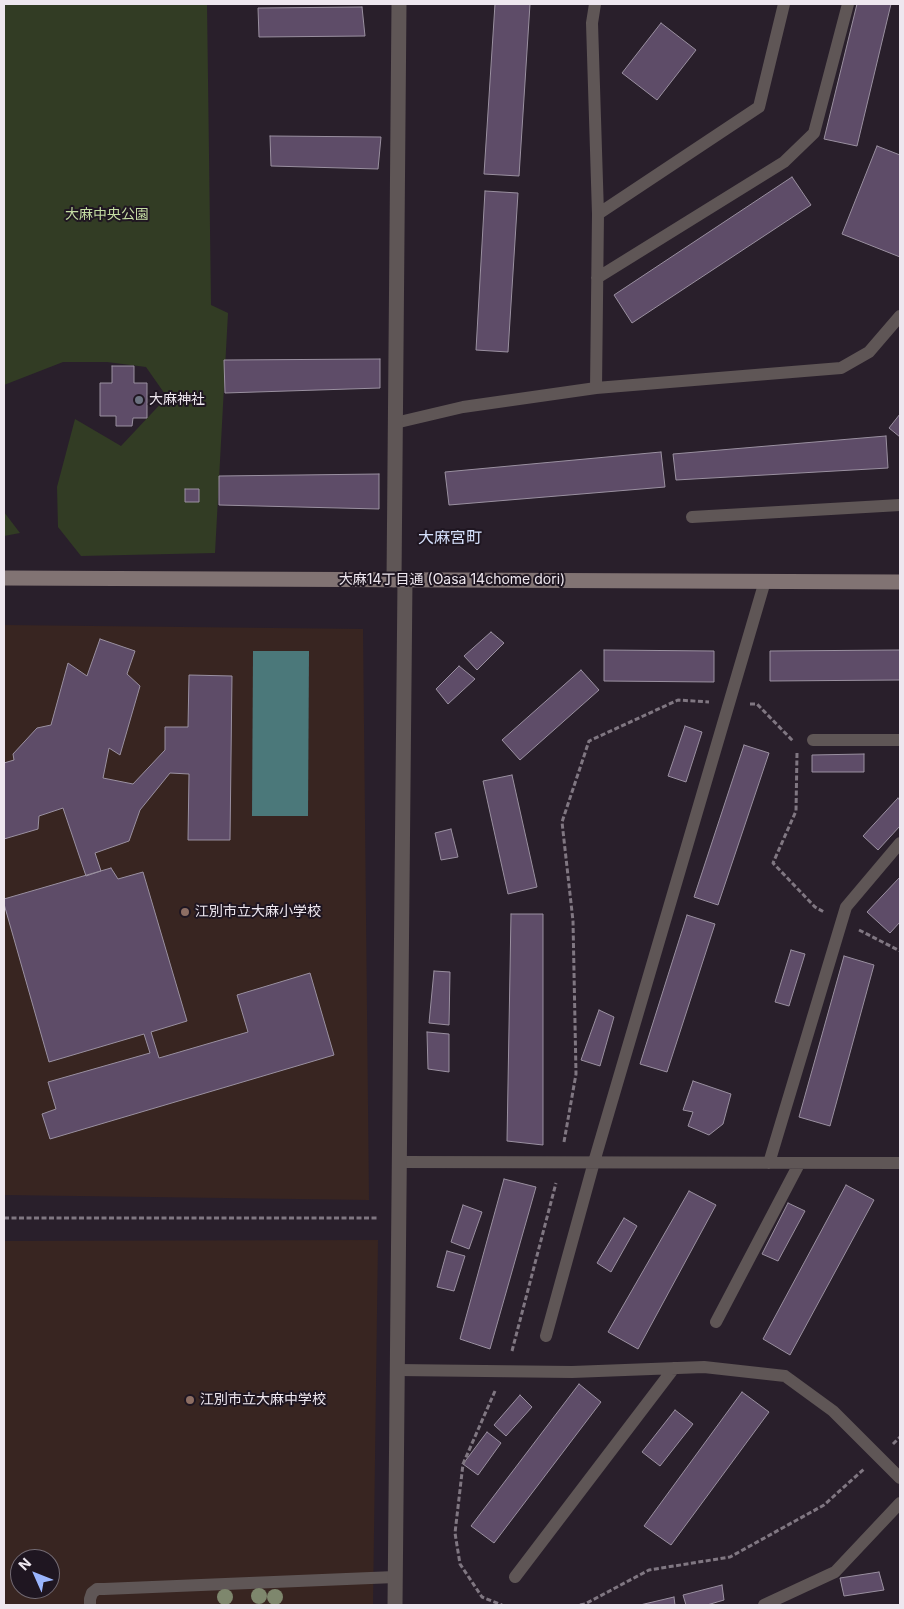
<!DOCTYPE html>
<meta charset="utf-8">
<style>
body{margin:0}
#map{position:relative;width:904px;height:1609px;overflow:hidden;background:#291f2b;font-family:Inter,sans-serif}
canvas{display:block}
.frame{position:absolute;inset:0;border:5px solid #eee7ef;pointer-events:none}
.north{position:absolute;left:10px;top:1549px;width:50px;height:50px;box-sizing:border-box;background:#1f1621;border:1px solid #726a73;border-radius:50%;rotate:314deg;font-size:14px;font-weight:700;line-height:20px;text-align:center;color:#eee7ef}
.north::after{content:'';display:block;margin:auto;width:18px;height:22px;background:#9ab5fd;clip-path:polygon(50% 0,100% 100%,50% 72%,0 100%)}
</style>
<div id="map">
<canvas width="904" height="1609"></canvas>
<div class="frame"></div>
<div class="north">N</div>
</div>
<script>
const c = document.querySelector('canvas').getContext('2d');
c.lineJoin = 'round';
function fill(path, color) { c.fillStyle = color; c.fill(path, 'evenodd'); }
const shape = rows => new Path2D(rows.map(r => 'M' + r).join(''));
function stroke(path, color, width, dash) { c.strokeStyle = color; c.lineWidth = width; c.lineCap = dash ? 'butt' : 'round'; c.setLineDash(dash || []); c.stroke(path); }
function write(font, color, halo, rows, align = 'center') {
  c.font = font + ' Inter,"Noto Sans JP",sans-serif'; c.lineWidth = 4; c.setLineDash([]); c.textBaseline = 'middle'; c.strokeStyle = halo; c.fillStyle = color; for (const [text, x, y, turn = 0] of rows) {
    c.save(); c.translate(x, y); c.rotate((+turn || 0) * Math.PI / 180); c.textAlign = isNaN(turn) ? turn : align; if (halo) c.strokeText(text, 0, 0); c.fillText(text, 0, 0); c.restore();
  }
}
fill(shape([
 [4,625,363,629,369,1200,4,1195],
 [378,1240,373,1605,4,1605,4,1241],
 [20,1559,50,1559,50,1589,20,1589]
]), '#382521');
fill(shape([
 [4,4,207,4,211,305,228,313,215,553,81,556,58,527,57,487,75,419,121,446,167,397,146,367,107,362,63,362,4,385],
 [4,512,20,533,4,536]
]), '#323c24');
fill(shape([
 [253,651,309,651,308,816,252,816]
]), '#4b787a');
const building = shape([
 [495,4,530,4,519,176,484,174,495,4],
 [857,4,891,4,857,146,824,139,857,4],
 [362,7,365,36,259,37,258,8,362,7],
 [661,23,696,50,657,100,622,73,661,23],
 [270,136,381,137,378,169,271,166,270,136],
 [877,146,900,155,900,257,842,234,877,146],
 [792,177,811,205,632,323,614,295,792,177],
 [485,191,518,193,508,352,476,350,485,191],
 [380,359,380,388,225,393,224,360,380,359],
 [112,366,134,366,134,383,147,383,147,418,133,418,132,426,116,426,116,416,100,416,100,383,112,383,112,366],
 [900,414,900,437,889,428,900,414],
 [886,436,888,468,676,480,673,454,886,436],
 [661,452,665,487,449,505,445,472,661,452],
 [379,474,379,509,219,505,219,476,379,474],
 [185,489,199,489,199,502,185,502,185,489],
 [491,632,504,643,477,670,464,656,491,632],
 [100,639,135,651,127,674,140,686,120,755,109,748,103,778,133,784,165,750,165,727,188,727,189,675,232,676,230,840,188,840,189,774,170,773,140,810,129,841,95,853,101,871,86,876,63,808,39,816,38,829,4,839,4,763,14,760,13,754,37,728,51,725,68,663,87,676,100,639],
 [604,650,714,651,714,682,604,681,604,650],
 [900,650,900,680,770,681,770,651,900,650],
 [459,666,475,679,448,704,436,689,459,666],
 [581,670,599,690,520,760,502,740,581,670],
 [685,726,702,732,686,782,668,776,685,726],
 [744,745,769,753,718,905,694,897,744,745],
 [864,754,864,772,812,772,812,755,864,754],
 [512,775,537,887,508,894,483,781,512,775],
 [898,798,900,801,900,826,878,850,863,836,898,798],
 [451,829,458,857,441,860,435,833,451,829],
 [111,868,118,879,143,872,187,1021,151,1032,159,1058,248,1032,237,995,310,973,334,1055,50,1139,42,1114,56,1109,48,1082,150,1053,144,1034,49,1062,4,904,4,899,111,868],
 [900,877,900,922,890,933,867,912,900,877],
 [511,914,543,914,543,1145,507,1141,511,914],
 [687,915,715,924,667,1072,640,1064,687,915],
 [791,950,805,954,789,1006,775,1002,791,950],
 [844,956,874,965,830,1126,799,1117,844,956],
 [434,971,450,972,449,1025,429,1023,434,971],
 [599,1010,614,1017,600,1066,581,1060,599,1010],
 [427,1032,449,1034,449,1072,428,1069,427,1032],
 [693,1081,731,1094,723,1124,709,1135,688,1126,693,1112,683,1110,693,1081],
 [504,1179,536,1187,490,1349,460,1339,504,1179],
 [846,1185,874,1200,790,1355,763,1339,846,1185],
 [689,1191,716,1205,638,1349,608,1332,689,1191],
 [788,1203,805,1211,778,1261,762,1254,788,1203],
 [463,1205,482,1212,469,1249,451,1242,463,1205],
 [624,1218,637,1226,611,1272,597,1263,624,1218],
 [447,1251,465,1256,454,1291,437,1287,447,1251],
 [579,1384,601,1402,494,1543,471,1526,579,1384],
 [742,1392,769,1412,671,1545,644,1526,742,1392],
 [520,1395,532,1407,506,1436,494,1425,520,1395],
 [675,1410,693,1424,660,1466,642,1452,675,1410],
 [487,1432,501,1443,478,1475,463,1464,487,1432],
 [879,1572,884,1590,844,1596,840,1578,879,1572],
 [722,1585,724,1600,707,1605,686,1605,683,1595,722,1585],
 [674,1597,675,1605,640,1605,674,1597]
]);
fill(building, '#5e4c68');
stroke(building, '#9a90a0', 1);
stroke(shape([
 [750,704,757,704,793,741],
 [797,753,796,811,773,863,815,907,824,912],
 [859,930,900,951],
 [564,1142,576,1074,573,921,562,822,589,741,678,700,709,702],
 [4,1218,378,1218],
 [512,1351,556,1183],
 [495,1391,463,1464,455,1533,460,1564,482,1597,502,1605],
 [893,1444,900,1437],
 [580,1605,585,1604,649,1570,730,1557,824,1505,864,1469]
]), '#807782', 3, [5, 2.5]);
stroke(shape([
 [595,4,592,23,598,214,596,388],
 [598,214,759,107,784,4],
 [597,278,784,162,814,133,848,4],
 [395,423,463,407,596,388,841,368,869,352,900,316],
 [692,517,900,505],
 [813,740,900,740],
 [399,1162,900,1163],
 [769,1163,846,907,900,843],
 [716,1322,799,1164],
 [546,1336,594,1162,765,581],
 [397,1370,572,1372,704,1367,785,1376,833,1411,900,1478],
 [515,1577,674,1368],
 [90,1605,90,1599,92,1593,97,1589,104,1589,395,1577],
 [764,1605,835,1572,900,1503]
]), '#5f5656', 12);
stroke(shape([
 [394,580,399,4],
 [395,1605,405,580]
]), '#5f5656', 15);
stroke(shape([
 [4,578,900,582]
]), '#817373', 15);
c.fillStyle = '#7e876d';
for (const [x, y] of [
 [259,1596],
 [225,1597],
 [275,1597]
]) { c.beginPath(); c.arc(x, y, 8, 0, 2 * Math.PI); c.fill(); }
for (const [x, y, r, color] of [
 [139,400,5,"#6b7280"],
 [185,912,5,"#8d6e63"],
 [190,1400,5,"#8d6e63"]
]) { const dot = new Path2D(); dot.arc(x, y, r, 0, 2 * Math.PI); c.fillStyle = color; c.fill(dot); stroke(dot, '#1f1621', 2); }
write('14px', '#c4dca3', '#1f1621', [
 ["大麻中央公園",107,215]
]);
write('14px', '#eee7ef', '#1f1621', [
 ["大麻神社",149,400],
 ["江別市立大麻小学校",195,912],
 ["江別市立大麻中学校",200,1400]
], 'left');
write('14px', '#eee7ef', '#1f1621', [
 ["大麻14丁目通 (Oasa 14chome dori)",452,580]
]);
write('16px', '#d5e0fc', '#1f1621', [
 ["大麻宮町",450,538]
]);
</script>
